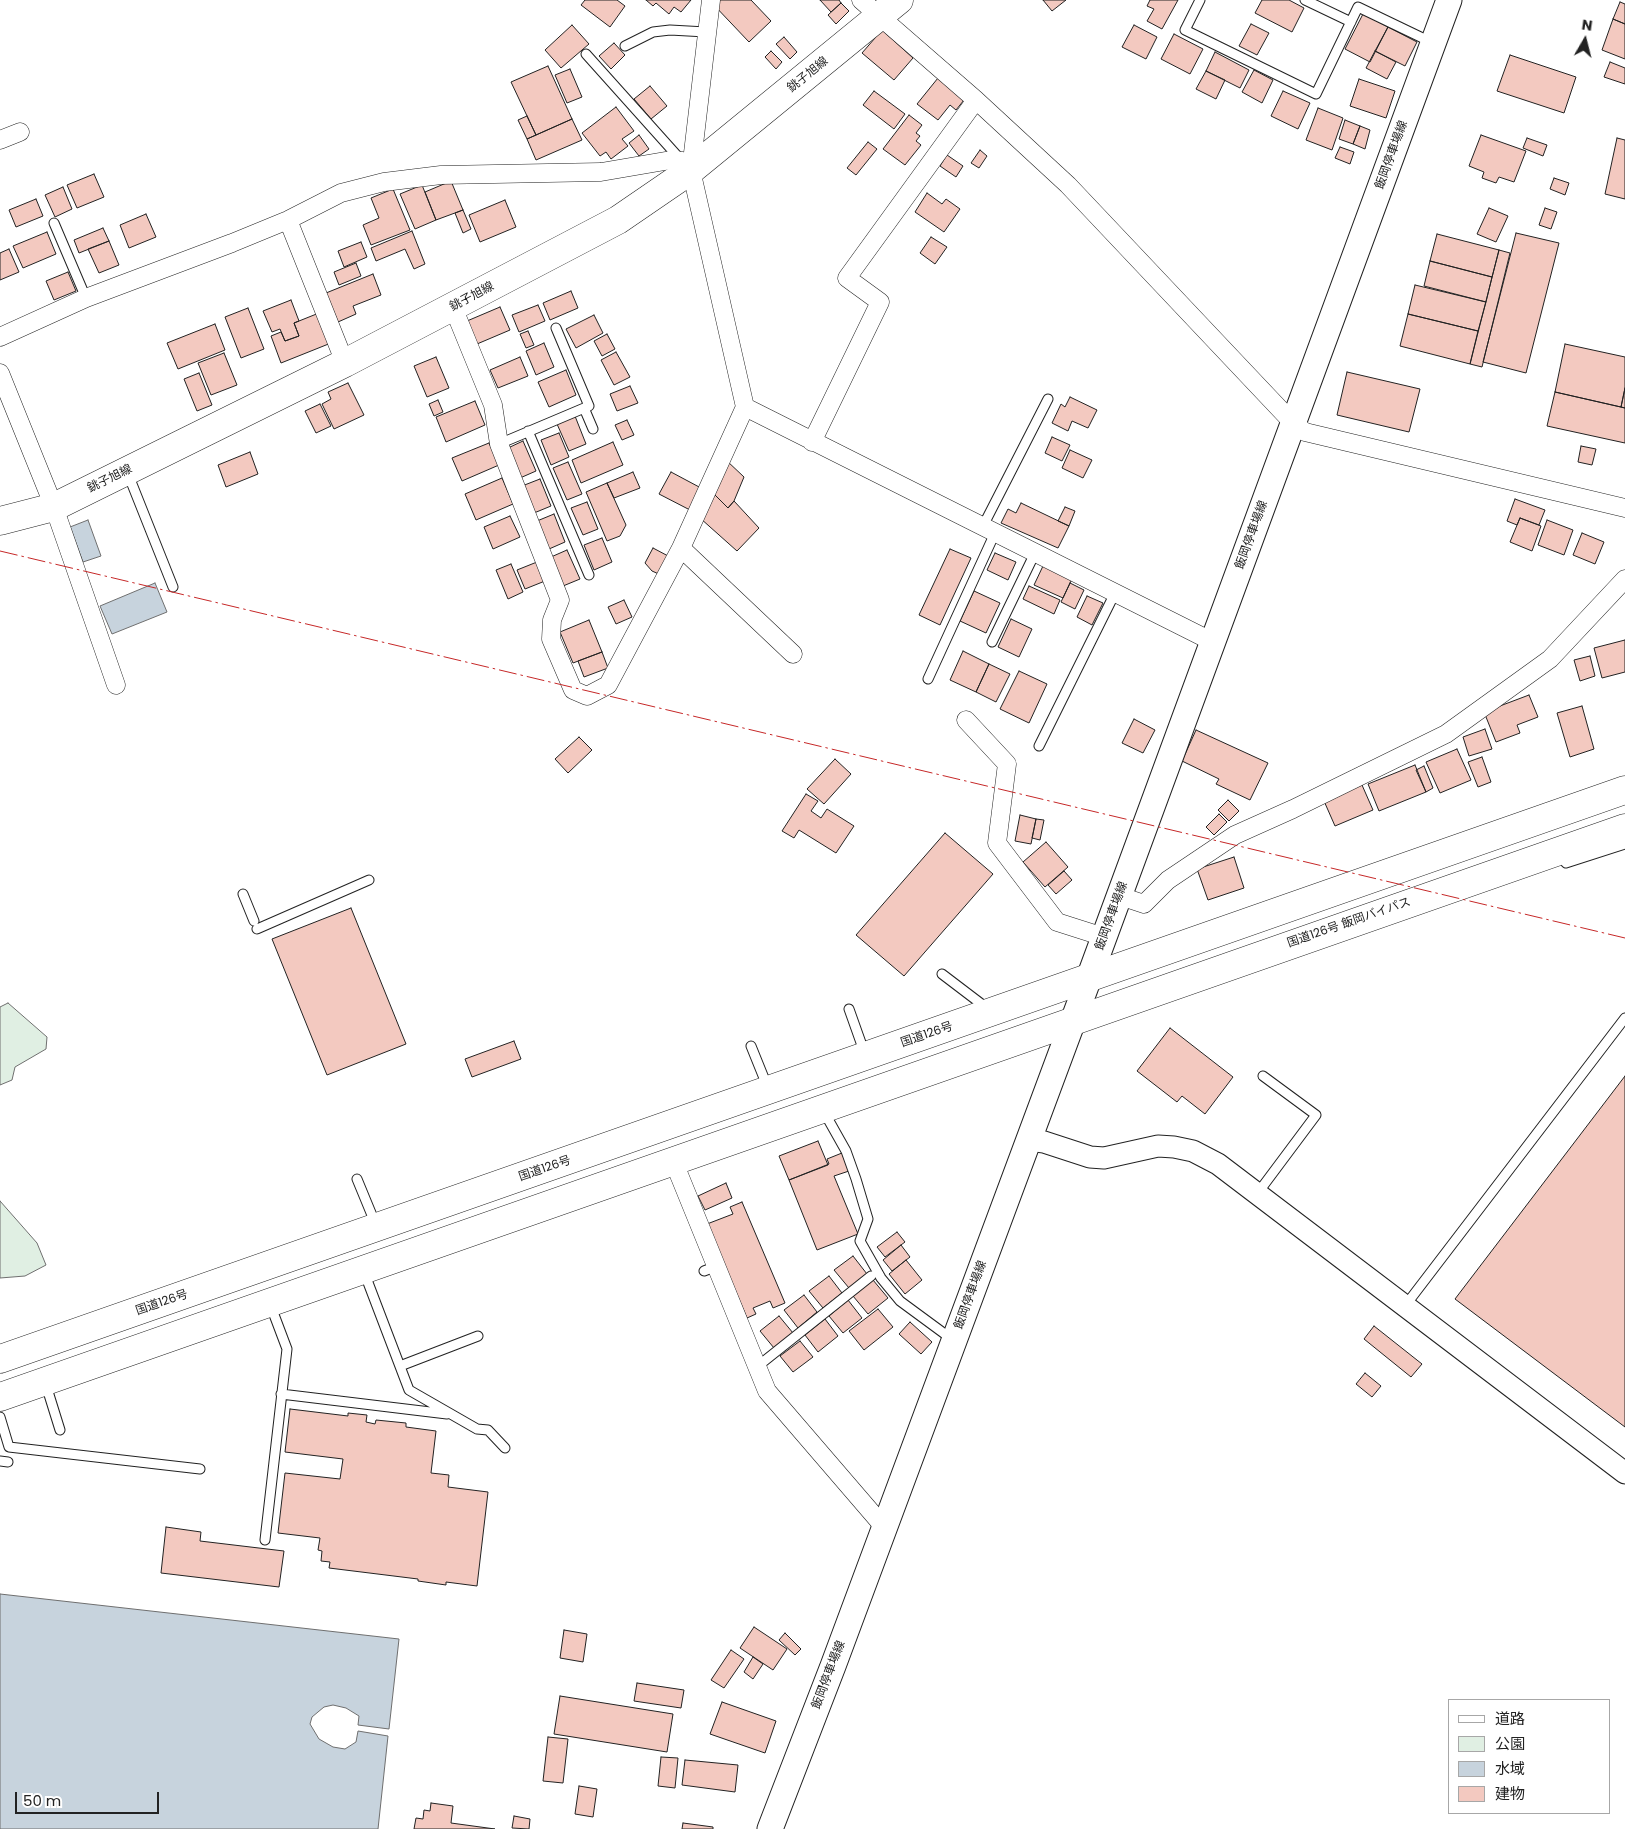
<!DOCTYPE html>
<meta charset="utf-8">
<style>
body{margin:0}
#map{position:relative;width:1625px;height:1829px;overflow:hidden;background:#fff;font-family:Poppins,"Noto Sans JP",sans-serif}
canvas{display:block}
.legend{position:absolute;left:1448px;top:1699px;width:162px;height:115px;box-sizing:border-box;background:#fff;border:1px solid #a7a7a7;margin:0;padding:6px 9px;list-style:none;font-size:15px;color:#222}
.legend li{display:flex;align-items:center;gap:10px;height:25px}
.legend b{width:25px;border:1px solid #a7a7a7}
.north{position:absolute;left:1560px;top:15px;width:50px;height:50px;-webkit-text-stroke:4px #fff;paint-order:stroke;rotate:8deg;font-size:14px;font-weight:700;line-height:20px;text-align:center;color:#222}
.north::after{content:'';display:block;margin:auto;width:18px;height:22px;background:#222;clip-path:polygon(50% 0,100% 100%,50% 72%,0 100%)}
.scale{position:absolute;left:15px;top:1792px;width:144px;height:22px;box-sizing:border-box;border:2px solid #222;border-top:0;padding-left:6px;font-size:15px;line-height:18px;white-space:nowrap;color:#222;-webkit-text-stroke:4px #fff;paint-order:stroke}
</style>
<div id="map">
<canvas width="1625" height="1829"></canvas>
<ul class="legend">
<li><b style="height:6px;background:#fff"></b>道路</li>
<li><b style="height:14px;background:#e0efe3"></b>公園</li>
<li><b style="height:14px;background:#c7d3dd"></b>水域</li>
<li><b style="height:14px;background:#f3c9c0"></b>建物</li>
</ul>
<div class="north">N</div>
<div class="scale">50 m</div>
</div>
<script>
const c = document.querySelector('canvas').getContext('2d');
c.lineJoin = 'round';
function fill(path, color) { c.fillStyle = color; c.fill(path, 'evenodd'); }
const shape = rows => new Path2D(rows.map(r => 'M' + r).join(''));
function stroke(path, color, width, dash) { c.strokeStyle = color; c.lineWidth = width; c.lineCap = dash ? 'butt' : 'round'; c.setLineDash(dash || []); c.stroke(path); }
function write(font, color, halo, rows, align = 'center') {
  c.font = font + ' Poppins,"Noto Sans JP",sans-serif'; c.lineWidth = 4; c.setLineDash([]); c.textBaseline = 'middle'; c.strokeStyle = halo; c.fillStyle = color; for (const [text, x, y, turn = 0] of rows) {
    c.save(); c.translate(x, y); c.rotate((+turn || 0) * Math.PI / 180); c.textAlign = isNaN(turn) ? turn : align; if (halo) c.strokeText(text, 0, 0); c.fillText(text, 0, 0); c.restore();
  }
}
const green = shape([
 [8,1003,47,1037,46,1049,15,1067,12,1080,0,1085,0,1007,8,1003],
 [0,1201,37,1243,46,1265,25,1276,0,1278,0,1201]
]);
fill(green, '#e0efe3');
stroke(green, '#6f6f6f', 1);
const water = shape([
 [88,520,101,556,83,562,70,527,88,520],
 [155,583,167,612,112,634,100,606,155,583],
 [0,1594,399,1639,389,1729,358,1725,359,1716,346,1708,333,1705,324,1707,312,1717,310,1724,319,1739,333,1747,345,1749,356,1742,358,1731,388,1736,378,1829,0,1829,0,1594]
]);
fill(water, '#c7d3dd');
stroke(water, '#6f6f6f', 1);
const building = shape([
 [585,0,617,0,625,6,610,27,581,5,585,0],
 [646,0,691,0,681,12,674,7,669,14,656,3,653,6,646,0],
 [715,0,751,0,771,21,749,42,712,3,715,0],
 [820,0,839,0,841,3,831,12,820,0],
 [1043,0,1066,0,1052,11,1043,0],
 [1150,0,1178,0,1162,29,1147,21,1154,9,1147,6,1150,0],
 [1262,0,1289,0,1304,8,1292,32,1255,13,1262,0],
 [1620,2,1625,4,1625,24,1613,19,1620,2],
 [841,3,849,11,836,24,828,15,841,3],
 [1363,14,1388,27,1370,62,1345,49,1363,14],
 [1613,19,1625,24,1625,59,1602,50,1613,19],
 [1251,24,1269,33,1257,55,1239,46,1251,24],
 [572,25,589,44,561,68,545,50,572,25],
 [1134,25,1157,37,1146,59,1122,47,1134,25],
 [1388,27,1417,42,1405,66,1375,51,1388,27],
 [882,30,913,58,894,80,862,53,882,30],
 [1174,34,1203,49,1190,74,1161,59,1174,34],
 [784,37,797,52,790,59,776,44,784,37],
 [614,43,625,55,611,69,599,56,614,43],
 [771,51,782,62,776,69,765,57,771,51],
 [1375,51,1396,62,1387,79,1366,68,1375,51],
 [1215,52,1249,70,1240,88,1206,71,1215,52],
 [1510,55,1576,77,1564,113,1497,91,1510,55],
 [1610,62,1625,68,1625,84,1604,77,1610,62],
 [548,66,572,119,536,135,511,82,548,66],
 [570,69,582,97,567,103,555,75,570,69],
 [1254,70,1273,80,1262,103,1242,92,1254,70],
 [1206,71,1225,80,1216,99,1196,89,1206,71],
 [938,78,964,100,956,110,950,105,938,120,917,104,938,78],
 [1359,79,1395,91,1386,118,1350,106,1359,79],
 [650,86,667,106,651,119,634,99,650,86],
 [874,91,905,114,894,129,863,105,874,91],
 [1283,91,1310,103,1298,129,1271,116,1283,91],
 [616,107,634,131,622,139,628,146,611,159,606,152,600,156,582,133,616,107],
 [1318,108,1343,118,1332,150,1306,140,1318,108],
 [909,115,922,125,916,133,920,136,916,141,921,145,905,165,883,149,909,115],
 [527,116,536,135,527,139,518,120,527,116],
 [572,119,582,140,536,160,527,139,572,119],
 [1345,120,1360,126,1353,144,1339,139,1345,120],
 [1360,126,1370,130,1365,149,1353,144,1360,126],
 [639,135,649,149,639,156,629,143,639,135],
 [1481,135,1526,151,1514,182,1499,177,1496,183,1482,178,1484,172,1469,166,1481,135],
 [1527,138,1547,145,1543,156,1523,148,1527,138],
 [1617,138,1625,140,1625,199,1605,194,1617,138],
 [868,142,877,149,856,175,847,168,868,142],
 [1340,147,1354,152,1350,164,1335,158,1340,147],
 [980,150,987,156,979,168,971,163,980,150],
 [947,155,963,166,956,177,940,166,947,155],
 [94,174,104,197,77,208,67,185,94,174],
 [1554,178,1569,183,1565,195,1550,189,1554,178],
 [451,181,463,210,436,220,425,192,451,181],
 [422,185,436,220,415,229,400,194,422,185],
 [63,187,72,209,55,217,45,195,63,187],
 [393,189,410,230,371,245,363,225,379,218,371,198,393,189],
 [927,193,942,204,946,199,960,209,944,232,915,212,927,193],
 [36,199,43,216,16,227,9,210,36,199],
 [505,200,516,227,480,242,469,215,505,200],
 [1489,208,1508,216,1496,242,1477,234,1489,208],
 [1545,208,1557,212,1551,229,1539,225,1545,208],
 [463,210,471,229,463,233,455,213,463,210],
 [146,214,156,237,129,248,120,225,146,214],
 [103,228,109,241,79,253,74,240,103,228],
 [412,231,425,264,414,269,405,249,376,261,371,248,412,231],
 [47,232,56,254,23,268,13,246,47,232],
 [1516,233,1559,243,1526,373,1483,362,1516,233],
 [1437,234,1499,250,1492,277,1430,261,1437,234],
 [931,237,947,247,935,264,920,253,931,237],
 [109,241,119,265,99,273,88,249,109,241],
 [361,242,367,257,344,267,338,251,361,242],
 [9,249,19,272,0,280,0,253,9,249],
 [1499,250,1510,253,1482,367,1470,364,1499,250],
 [1430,261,1492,277,1486,302,1424,286,1430,261],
 [356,263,361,276,339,285,334,272,356,263],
 [68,272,76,291,54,300,46,281,68,272],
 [373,274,381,295,353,306,356,314,338,322,326,293,373,274],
 [1415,285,1486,302,1478,331,1408,314,1415,285],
 [571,291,578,308,550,320,543,303,571,291],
 [291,300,299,321,294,323,299,336,285,341,280,329,272,332,263,311,291,300],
 [538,305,545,321,519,332,512,315,538,305],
 [500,307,510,330,477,344,467,321,500,307],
 [248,308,264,349,241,358,225,317,248,308],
 [319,313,331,343,281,363,271,336,281,332,285,341,299,336,294,323,319,313],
 [1408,314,1478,331,1470,364,1400,346,1408,314],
 [594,315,603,333,576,348,566,329,594,315],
 [215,324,225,350,178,369,167,343,215,324],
 [528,331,534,345,526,348,520,334,528,331],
 [607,334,615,349,602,356,594,341,607,334],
 [544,343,554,367,536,375,526,351,544,343],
 [1565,344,1625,357,1625,388,1621,407,1555,392,1565,344],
 [616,352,630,377,614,385,601,360,616,352],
 [224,353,237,385,211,395,198,363,224,353],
 [436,357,449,388,427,397,414,366,436,357],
 [520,357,528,376,498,388,490,370,520,357],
 [566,370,576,395,549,407,538,382,566,370],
 [1347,372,1420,389,1409,432,1337,415,1347,372],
 [199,373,212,405,197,411,184,379,199,373],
 [348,383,364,415,334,429,322,404,331,399,328,392,348,383],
 [630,386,638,403,617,411,610,394,630,386],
 [1625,388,1625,408,1621,407,1625,388],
 [1555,392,1625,408,1625,443,1547,426,1555,392],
 [1070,397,1097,410,1088,428,1072,421,1068,431,1052,423,1061,404,1065,407,1070,397],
 [438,400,443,412,434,416,429,404,438,400],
 [475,401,485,425,446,442,436,417,475,401],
 [320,404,331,426,316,433,305,411,320,404],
 [575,416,586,444,569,451,557,424,575,416],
 [627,420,634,435,622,440,615,425,627,420],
 [559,433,569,457,551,465,541,440,559,433],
 [1052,437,1070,445,1062,461,1045,453,1052,437],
 [523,441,536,471,520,478,508,448,523,441],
 [613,442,623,465,581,483,572,460,613,442],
 [489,443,499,465,462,481,452,458,489,443],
 [1581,446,1596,449,1592,465,1578,462,1581,446],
 [1070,450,1092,460,1083,478,1062,468,1070,450],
 [250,452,258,474,226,487,218,465,250,452],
 [726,460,744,477,734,501,728,508,712,492,726,460],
 [568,462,582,494,567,500,553,468,568,462],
 [633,472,640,488,614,498,607,483,633,472],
 [671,472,701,488,690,510,659,494,671,472],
 [502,478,513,504,476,520,465,494,502,478],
 [540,479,551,506,534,513,522,486,540,479],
 [607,483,626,525,620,536,607,541,586,492,607,483],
 [712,492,728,508,734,501,759,528,737,551,700,518,712,492],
 [1515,499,1545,510,1539,525,1520,518,1517,525,1507,521,1515,499],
 [587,502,598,529,583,535,571,508,587,502],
 [1021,503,1069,526,1058,548,1001,523,1008,509,1016,513,1021,503],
 [1065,507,1075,511,1069,526,1058,521,1065,507],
 [554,514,565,542,549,549,537,521,554,514],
 [510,516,520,537,493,549,484,527,510,516],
 [1520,518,1541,526,1532,551,1510,542,1520,518],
 [1547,520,1573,530,1564,555,1538,545,1547,520],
 [1582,533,1604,542,1595,564,1573,555,1582,533],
 [602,538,612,562,594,570,584,545,602,538],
 [653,548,670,557,661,575,652,571,645,563,653,548],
 [950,549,971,558,940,625,919,615,950,549],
 [567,550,580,579,563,586,551,557,567,550],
 [995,553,1016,562,1008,580,987,570,995,553],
 [537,562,545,581,525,589,517,570,537,562],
 [511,564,523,592,508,599,496,570,511,564],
 [1043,566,1072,579,1063,598,1034,585,1043,566],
 [1070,583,1084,590,1075,609,1061,602,1070,583],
 [1029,586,1060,600,1054,614,1023,599,1029,586],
 [974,591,1000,603,986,633,960,621,974,591],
 [1087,596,1103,603,1092,625,1077,617,1087,596],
 [624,600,632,617,616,624,608,607,624,600],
 [1011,619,1032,629,1019,657,998,647,1011,619],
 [589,620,602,652,573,663,560,632,589,620],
 [1625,640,1625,672,1602,678,1594,648,1625,640],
 [963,651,989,664,976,692,950,680,963,651],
 [602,652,608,668,584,677,578,661,602,652],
 [1590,656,1595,676,1580,681,1574,660,1590,656],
 [989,664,1010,674,996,702,976,692,989,664],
 [1019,671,1047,684,1029,723,1000,709,1019,671],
 [1529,695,1538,717,1517,725,1520,733,1496,742,1484,712,1529,695],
 [1582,706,1594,749,1570,757,1557,713,1582,706],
 [1134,719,1155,730,1143,753,1122,743,1134,719],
 [1485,729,1492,749,1469,756,1463,737,1485,729],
 [1196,730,1268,763,1250,800,1216,784,1219,779,1182,761,1196,730],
 [579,737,592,750,568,773,555,759,579,737],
 [1457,749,1471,780,1440,793,1426,762,1457,749],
 [1482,757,1491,782,1478,787,1468,762,1482,757],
 [835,759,851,774,824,804,807,789,835,759],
 [1415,765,1426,792,1379,811,1368,784,1415,765],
 [1424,766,1433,788,1426,792,1416,770,1424,766],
 [1362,785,1373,810,1335,826,1324,801,1362,785],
 [806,794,818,801,811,811,821,818,827,809,854,826,836,853,799,830,794,838,782,831,806,794],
 [1228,800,1239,811,1229,821,1218,810,1228,800],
 [1219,814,1227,822,1214,835,1206,827,1219,814],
 [1020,815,1036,819,1031,844,1015,841,1020,815],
 [1036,819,1044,820,1040,840,1032,838,1036,819],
 [945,833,993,874,904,976,856,935,945,833],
 [1046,842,1068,867,1045,887,1023,862,1046,842],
 [1234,857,1244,888,1208,900,1197,869,1234,857],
 [1064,871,1072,880,1056,894,1048,885,1064,871],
 [351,908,406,1044,327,1075,272,939,351,908],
 [1170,1028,1233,1077,1205,1114,1182,1096,1177,1102,1137,1071,1170,1028],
 [514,1041,521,1059,472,1077,465,1059,514,1041],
 [1625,1076,1625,1427,1455,1299,1625,1076],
 [818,1141,828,1165,789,1180,779,1156,818,1141],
 [842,1153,849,1171,834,1176,858,1234,817,1250,789,1180,829,1164,827,1159,842,1153],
 [726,1183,732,1198,705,1210,698,1196,726,1183],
 [742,1202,785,1303,773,1308,770,1301,753,1308,756,1314,747,1318,707,1224,733,1214,730,1207,742,1202],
 [897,1232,905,1242,885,1257,877,1247,897,1232],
 [901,1245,910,1257,892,1271,883,1260,901,1245],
 [853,1256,867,1274,849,1288,834,1270,853,1256],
 [906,1260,922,1280,905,1294,889,1274,906,1260],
 [829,1276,842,1293,823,1308,809,1291,829,1276],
 [873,1280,888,1298,868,1314,853,1296,873,1280],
 [804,1295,817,1312,798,1328,784,1310,804,1295],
 [848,1300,862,1318,843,1333,829,1316,848,1300],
 [878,1309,893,1327,864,1350,849,1331,878,1309],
 [779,1316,793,1333,774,1348,760,1331,779,1316],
 [825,1319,838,1336,818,1352,805,1335,825,1319],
 [910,1322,932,1342,921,1354,899,1334,910,1322],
 [1374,1326,1422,1364,1411,1377,1364,1339,1374,1326],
 [800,1341,813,1357,793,1372,780,1356,800,1341],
 [1365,1373,1381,1386,1372,1397,1356,1384,1365,1373],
 [290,1409,348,1416,348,1413,367,1415,366,1422,375,1424,376,1420,406,1423,406,1427,436,1431,431,1473,449,1475,448,1487,488,1492,477,1586,446,1582,446,1585,418,1581,418,1579,329,1568,330,1562,321,1561,322,1551,318,1550,320,1538,278,1533,285,1473,340,1479,343,1459,285,1452,290,1409],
 [166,1527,201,1532,200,1541,284,1551,279,1587,161,1573,166,1527],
 [754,1627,787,1649,773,1670,740,1648,754,1627],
 [564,1630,587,1634,583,1662,560,1658,564,1630],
 [785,1633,801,1649,795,1655,779,1640,785,1633],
 [731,1650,744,1659,724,1688,711,1680,731,1650],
 [753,1657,763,1664,753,1679,744,1672,753,1657],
 [637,1683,684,1690,681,1708,634,1701,637,1683],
 [560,1696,673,1714,667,1752,554,1734,560,1696],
 [722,1702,776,1721,765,1753,710,1734,722,1702],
 [548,1737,568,1739,563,1783,543,1781,548,1737],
 [661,1757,678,1758,675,1788,658,1786,661,1757],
 [685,1760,738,1765,735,1792,682,1785,685,1760],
 [579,1786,597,1789,593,1817,575,1814,579,1786],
 [431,1803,453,1806,451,1823,495,1829,414,1829,416,1818,423,1819,424,1810,430,1811,431,1803],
 [514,1816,530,1819,529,1829,512,1828,514,1816],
 [683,1823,713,1827,713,1829,682,1829,683,1823]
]);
fill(building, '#f3c9c0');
stroke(building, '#222', 1);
const service = shape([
 [1200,0,1185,30,1316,94,1358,7,1433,43],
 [1305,0,1351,22],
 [625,46,653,32,670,30,706,32],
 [586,54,681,160],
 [54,223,86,298],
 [584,408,593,429],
 [528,431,589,575],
 [499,444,589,406,556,328],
 [128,474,173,587],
 [983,526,1048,399],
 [992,642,1035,553],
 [928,679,995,533],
 [1039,746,1115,593],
 [1566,863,1625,844],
 [243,894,254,921],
 [257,929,369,880],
 [942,974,988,1009],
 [849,1009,865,1054],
 [751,1046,768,1088],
 [823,1113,828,1119,846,1151,856,1179,868,1219,860,1241,881,1278,900,1301,953,1340],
 [357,1179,376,1225],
 [1257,1194,1316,1115,1263,1076],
 [704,1271,717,1266],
 [364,1272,409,1390,477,1429,488,1430,505,1448],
 [1405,1306,1625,1018],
 [400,1366,478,1336],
 [758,1366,871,1276],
 [46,1385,60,1430],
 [281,1394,447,1414],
 [0,1417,9,1447,200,1469],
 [0,1461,8,1462],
 [265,1540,287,1349,270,1304]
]);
const minor = shape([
 [861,0,976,100,1068,185,1293,423,1305,432,1625,508],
 [0,140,20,132],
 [288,220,345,363],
 [453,307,493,405,499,444,560,600,552,620,551,639,573,690,587,696,608,685,681,548,745,407,691,170,711,0],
 [0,337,86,298,232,243,288,220,341,193,384,182,441,175,601,172,671,160,682,161,691,170],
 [0,373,54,507,116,685],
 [745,407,1213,642],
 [812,442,880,302,847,278,976,100],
 [681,548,793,654],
 [966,720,1007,764,997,843,1057,922,1104,937],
 [1120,896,1144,904,1168,880,1235,835,1293,809,1446,734,1550,659,1625,579],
 [673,1160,767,1391,884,1527]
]);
const tertiary = shape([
 [1029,1140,1044,1142,1090,1157,1104,1158,1158,1146,1174,1147,1193,1151,1218,1164,1625,1473]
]);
const secondary = shape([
 [770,1829,833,1666,1089,978,1449,0]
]);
const primary = shape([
 [0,521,54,507,345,363,618,220,691,170,899,0]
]);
const trunk = shape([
 [0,1359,1625,790],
 [0,1397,1625,828]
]);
stroke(service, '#222', 11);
stroke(minor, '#222', 19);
stroke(tertiary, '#222', 23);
stroke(secondary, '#222', 27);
stroke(primary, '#222', 29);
stroke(trunk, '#222', 29);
stroke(service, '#fff', 9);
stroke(minor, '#fff', 18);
stroke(tertiary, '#fff', 21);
stroke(secondary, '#fff', 25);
stroke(primary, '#fff', 28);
stroke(trunk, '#fff', 28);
stroke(shape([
 [0,551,1625,938]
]), '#c62828', 1, [18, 4, 2.5, 4]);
write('12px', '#222', '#fff', [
 ["銚子旭線",808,75,-39],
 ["飯岡停車場線",1392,155,-70],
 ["銚子旭線",472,297,-28],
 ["銚子旭線",110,479,-26],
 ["飯岡停車場線",1252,535,-70],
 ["飯岡停車場線",1112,916,-70],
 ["国道126号 飯岡バイパス",1349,923,-19],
 ["国道126号",927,1035,-19],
 ["国道126号",545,1169,-19],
 ["飯岡停車場線",971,1295,-70],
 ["国道126号",162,1303,-19],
 ["飯岡停車場線",829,1675,-69]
]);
</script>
